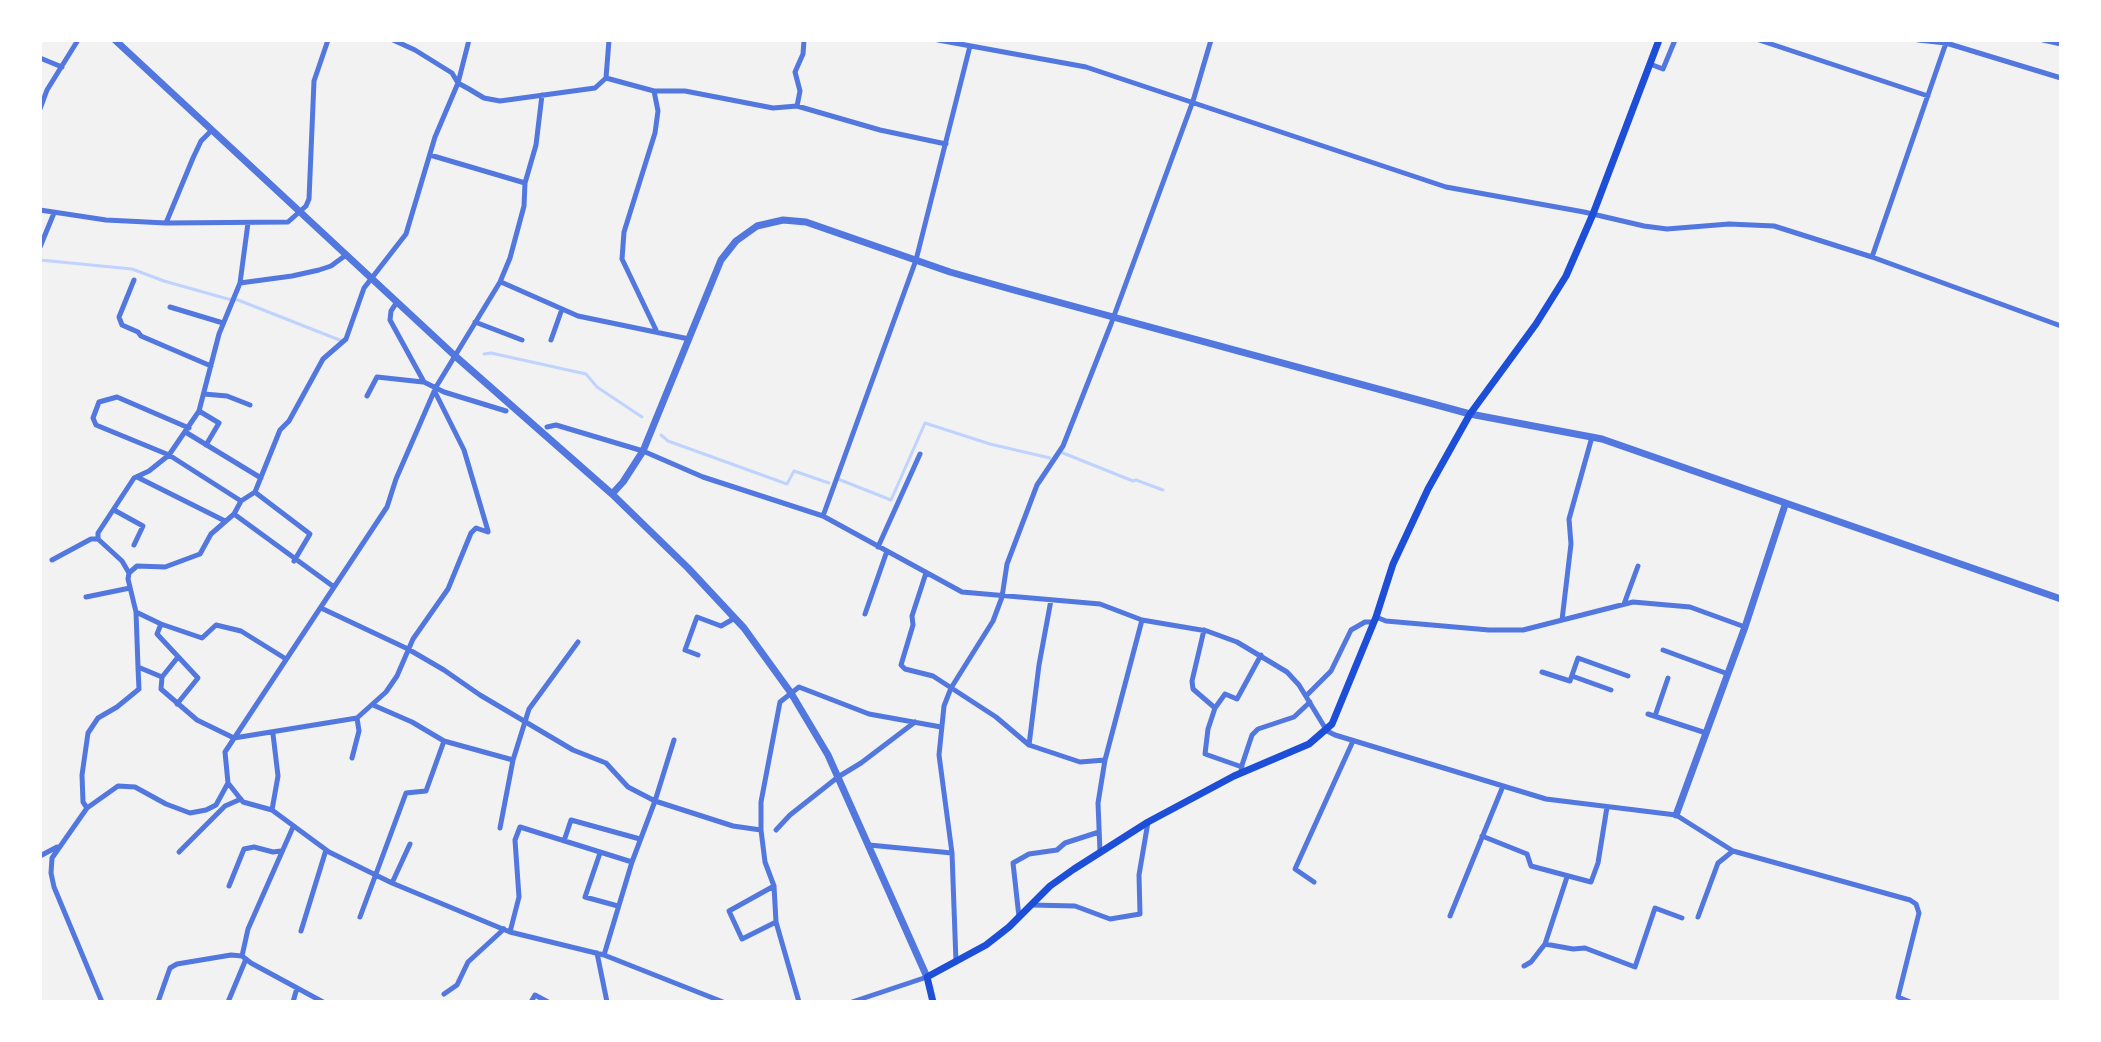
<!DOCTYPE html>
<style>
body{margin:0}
#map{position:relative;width:2101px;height:1042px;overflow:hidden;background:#f2f2f2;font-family:Raleway,sans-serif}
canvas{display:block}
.frame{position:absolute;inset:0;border:42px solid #fff;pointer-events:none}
</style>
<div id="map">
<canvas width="2101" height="1042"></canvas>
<div class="frame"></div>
</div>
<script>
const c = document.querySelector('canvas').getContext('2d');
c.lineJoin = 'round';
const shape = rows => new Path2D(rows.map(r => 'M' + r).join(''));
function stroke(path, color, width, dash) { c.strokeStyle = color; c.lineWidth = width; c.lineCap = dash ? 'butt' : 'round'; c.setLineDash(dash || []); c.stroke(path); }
stroke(shape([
 [40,260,132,269,164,281,228,299,238,300,342,341],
 [484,354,491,353,586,374,597,387,642,417],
 [661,435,668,441,787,484,794,471,829,483],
 [1063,453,1133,481,1136,480,1163,490],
 [838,479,891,500,925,423,990,444,1050,458]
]), '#bfd3fe', 3);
stroke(shape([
 [393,40,415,50,452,73,458,83,469,89,484,98,500,101,595,88,606,78,609,40],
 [469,40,458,83,435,137,406,234,364,288,346,339,323,359,289,421,280,430,255,492,241,501,234,514,211,534,200,554,165,567,137,566,129,573,128,579,136,612,138,667,162,677,161,689,197,720,234,738,357,718,386,692,397,676,413,639,448,589,471,533,476,528,488,532],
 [938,40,1086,67,1446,187,1584,212,1644,226,1667,229,1729,224,1774,226,1872,257,2061,326],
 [1759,40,1928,96],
 [1918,40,1946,43,2061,78],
 [2043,40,2061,44],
 [40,58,62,67],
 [1650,64,1663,69,1675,40],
 [606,78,654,91,685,91,773,108,797,106,880,130,946,144],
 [654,91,658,111,655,133,624,232,622,259,656,330],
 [797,106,800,91,795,72,803,54,804,40],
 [40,109,47,90,78,40],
 [430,155,525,183],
 [40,210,106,220,166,223,288,222,306,206,309,199,314,81,328,40],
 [166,223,193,158,201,141,212,130],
 [40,247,54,213],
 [1872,257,1947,40],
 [134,280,119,317,122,325,138,332,141,336,211,366],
 [501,282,578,316,689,339],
 [240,283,292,276,319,270,331,266,346,255],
 [397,302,391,311,390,320,424,382,444,392,506,411],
 [170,307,223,323],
 [475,322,522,340],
 [551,340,562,309],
 [435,392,464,450,488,531],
 [204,394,227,396,250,405],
 [367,396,377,377,423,382],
 [199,411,219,423,206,445],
 [547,427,556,425,643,451,703,477,823,516,962,592,1100,604,1142,620,1207,631,1237,642,1287,672,1299,685,1327,731,1335,735,1546,799,1676,815,1733,851,1910,900,1916,904,1919,913,1898,997,1910,1002],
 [189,428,117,397,99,402,93,418,96,425,169,455,241,501],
 [187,433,261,478],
 [137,477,225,521],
 [256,493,310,534,294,561],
 [114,510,143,526,134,545],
 [234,514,334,587],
 [823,516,916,260,970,46],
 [878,547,920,454],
 [52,560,91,539,98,539],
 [129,573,122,561,98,539,98,533,134,478,149,471,169,455,199,411,219,334,240,283,248,223],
 [926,573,912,616,913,625,901,665,905,669,933,676,996,717,1029,745,1080,762,1105,760],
 [86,597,130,588],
 [1624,604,1638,566],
 [321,608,408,649,444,670,480,695,573,750,606,763,628,787,655,801,733,826,761,830],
 [136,612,161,624,202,638,216,625,241,631,286,659],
 [865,614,887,551],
 [1376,617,1386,621,1489,630,1523,630,1633,602,1690,607,1745,627],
 [1562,620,1571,544,1569,519,1592,437],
 [161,624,157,634,198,678,177,704],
 [1204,630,1192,681,1193,689,1215,708],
 [1663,650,1728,674],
 [698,655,685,650,697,617,721,626,735,618],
 [1542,672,1570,681,1578,658,1628,676],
 [1572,676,1611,690],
 [162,677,178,657],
 [1306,696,1331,671,1351,630,1365,622,1374,622],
 [1648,714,1706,733],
 [1655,716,1668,678],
 [444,741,513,760,500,828],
 [1029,745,1039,665,1051,600],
 [352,758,359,731,357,718],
 [513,760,529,709,578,642],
 [1242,767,1205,754,1208,729,1215,708,1225,694,1237,699,1261,655],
 [1241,768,1252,735,1258,729,1294,717,1310,702],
 [228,783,243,802,272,810,329,852,392,883,510,932,604,955,723,1002],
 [87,808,83,802,82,775,88,733,98,718,117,707,139,689,138,668],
 [272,810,278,776,273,734],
 [776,830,790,815,838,777,861,763,915,722],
 [1482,836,1527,854,1531,866,1591,882,1598,863,1607,807],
 [564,841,571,820,640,839],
 [869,845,952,853],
 [179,852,225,806,241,799],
 [1100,852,1098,803,1105,760,1142,620],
 [600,853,585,897,618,906],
 [40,856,57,847],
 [1314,882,1295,869,1353,741],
 [392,883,410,844],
 [229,886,244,849,254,847,273,852,281,851],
 [774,886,729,911,742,939,776,922],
 [1031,905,1075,906,1110,919,1140,914,1139,875,1148,822],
 [1450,916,1503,786],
 [360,917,406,793,426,791,444,741,412,722,373,705],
 [1019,917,1013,863,1029,854,1057,850,1065,843,1099,832],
 [1698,917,1718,863,1733,851],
 [301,931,326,850],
 [510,932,519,897,515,840,520,827,632,862],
 [1545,944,1573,949,1585,948,1635,967,1655,908,1682,918],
 [597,953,607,1002],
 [604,955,632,862,655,801,674,740],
 [242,956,248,929,293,827],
 [956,962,952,853,939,755,944,706,951,688,993,621,1002,597,1007,564,1037,485,1063,446,1111,324,1193,101,1211,40],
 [1524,966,1531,962,1545,944,1567,877],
 [444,994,457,985,468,962,504,929],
 [102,1002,54,887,51,873,52,858,87,808,118,786,135,787,166,804,190,813,206,810,216,805,228,783,225,752,387,507,396,479,436,387,500,282,510,258,524,206,525,183,536,145,542,95],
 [158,1002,170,968,177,964,231,955,242,956,251,963,323,1002],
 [228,1002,246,959],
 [293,1002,297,988],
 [531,1002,535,995,548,1002],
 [799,1002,776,922,774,886,765,862,761,830,761,802,780,702,799,687,869,714,941,727],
 [852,1002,927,977]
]), '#5277de', 5);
stroke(shape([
 [115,40,454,355,612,494,688,568,744,628,791,693,828,755,927,977],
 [612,494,623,482,643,451,721,260,736,241,757,226,783,220,806,222,950,272,1010,289,1470,414,1602,439,2061,599],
 [1676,815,1745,627,1785,505]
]), '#5277de', 7);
stroke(shape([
 [933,1002,927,977,986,945,1009,927,1050,886,1074,869,1148,822,1234,776,1309,744,1332,724,1376,617,1393,564,1428,489,1470,414,1536,324,1566,276,1593,214,1659,40]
]), '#1d4ed8', 7);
</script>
